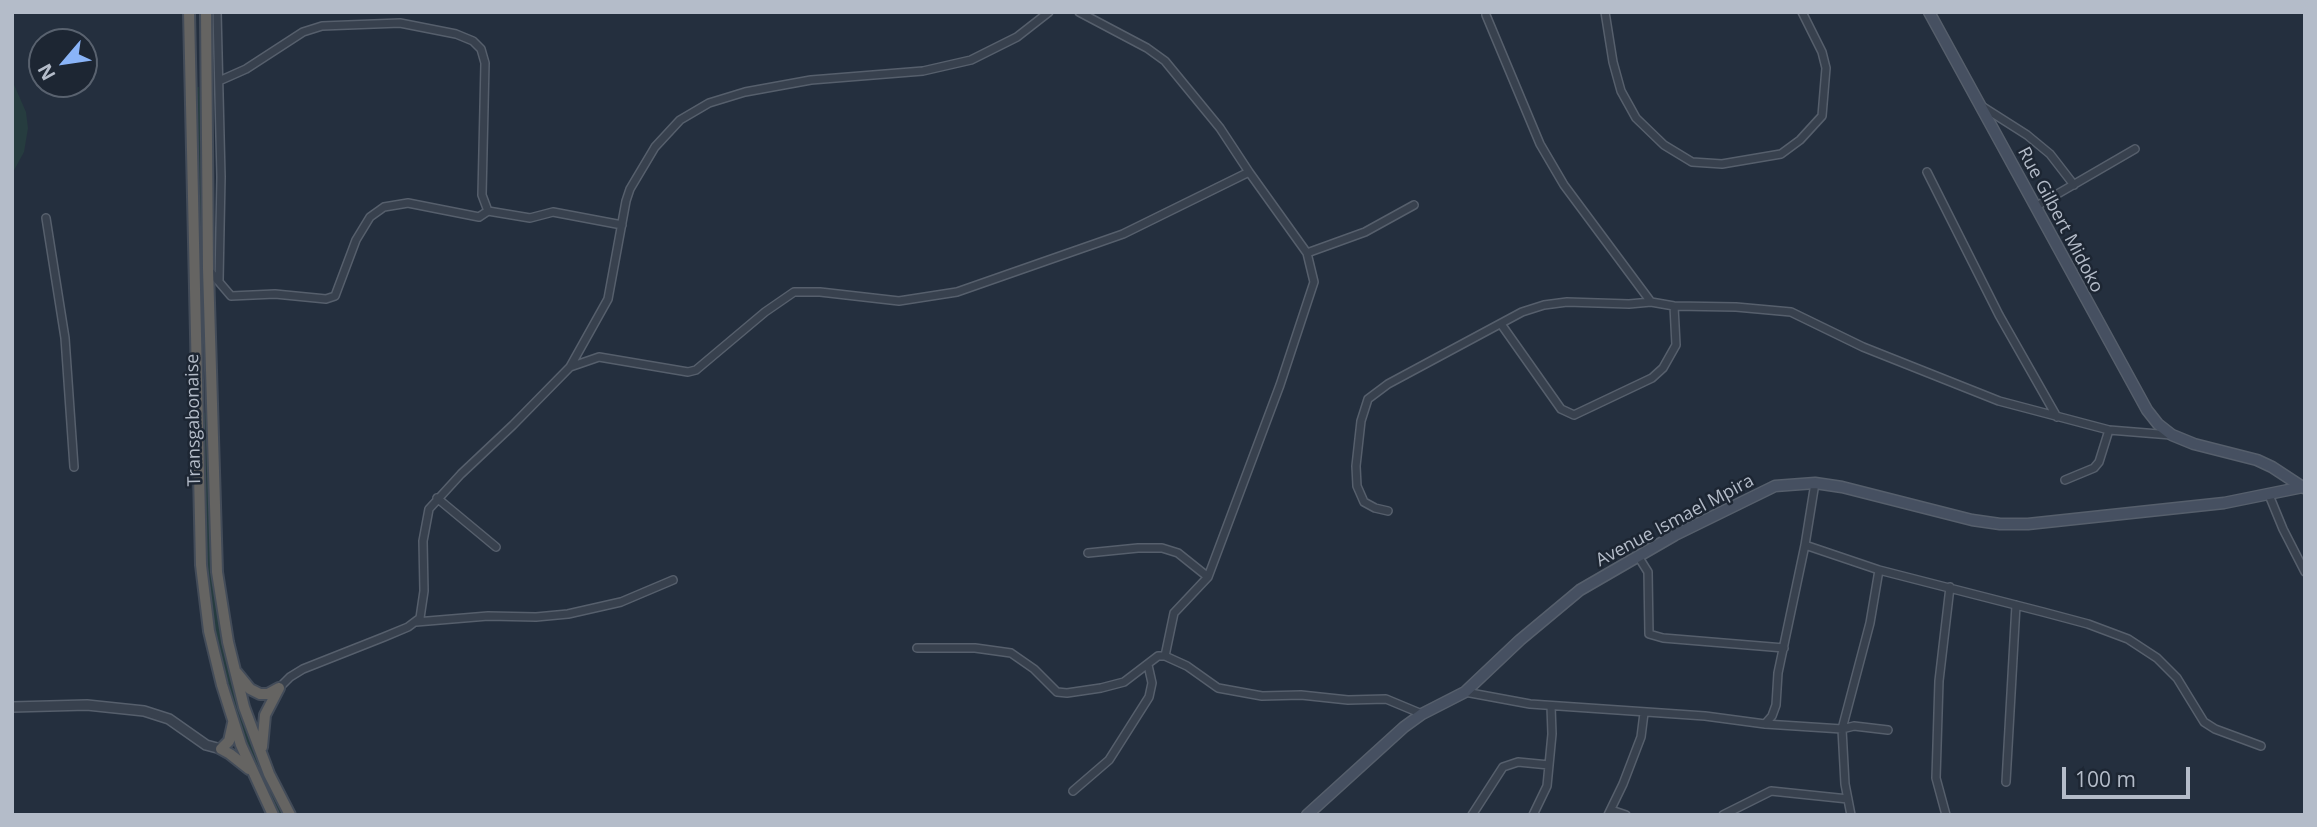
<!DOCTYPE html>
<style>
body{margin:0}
#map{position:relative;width:2317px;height:827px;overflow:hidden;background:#242f3e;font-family:"Open Sans",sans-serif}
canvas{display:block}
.frame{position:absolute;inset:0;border:14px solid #b4bcc9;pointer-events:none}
.north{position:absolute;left:28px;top:28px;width:70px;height:70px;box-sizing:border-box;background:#1d2633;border:2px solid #59626f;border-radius:50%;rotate:241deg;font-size:19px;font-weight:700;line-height:28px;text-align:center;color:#b4bcc9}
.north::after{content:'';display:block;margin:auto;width:24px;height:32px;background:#8ab4f8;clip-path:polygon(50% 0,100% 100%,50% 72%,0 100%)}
.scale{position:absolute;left:2062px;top:767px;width:128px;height:32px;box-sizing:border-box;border:4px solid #b4bcc9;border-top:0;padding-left:9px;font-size:21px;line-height:24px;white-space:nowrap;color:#b4bcc9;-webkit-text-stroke:5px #1d2633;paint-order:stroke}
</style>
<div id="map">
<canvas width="2317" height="827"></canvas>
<div class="frame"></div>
<div class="north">N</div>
<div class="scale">100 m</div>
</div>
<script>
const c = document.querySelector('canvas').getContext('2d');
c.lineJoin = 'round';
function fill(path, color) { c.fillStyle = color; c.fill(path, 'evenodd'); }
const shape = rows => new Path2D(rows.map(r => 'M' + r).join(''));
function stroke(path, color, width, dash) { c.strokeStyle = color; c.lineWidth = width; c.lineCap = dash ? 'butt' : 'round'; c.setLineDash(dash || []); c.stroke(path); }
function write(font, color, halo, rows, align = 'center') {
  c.font = font + ' "Open Sans",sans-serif'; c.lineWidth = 5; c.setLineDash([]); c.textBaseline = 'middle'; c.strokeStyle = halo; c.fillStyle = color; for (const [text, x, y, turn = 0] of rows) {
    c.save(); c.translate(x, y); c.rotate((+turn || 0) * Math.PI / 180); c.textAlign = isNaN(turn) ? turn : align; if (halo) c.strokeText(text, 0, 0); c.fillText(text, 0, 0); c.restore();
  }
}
fill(shape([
 [12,80,26,112,28,128,24,152,12,174],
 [196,87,199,87,200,100,203,284,198,284],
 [202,413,206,413,211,565,221,637,243,721,264,776,284,815,279,815,274,807,246,743,234,707,216,638,206,565]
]), '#263c3f');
const minor = shape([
 [217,12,221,177,219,280],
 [1079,12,1147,48,1165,61,1220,128,1249,172],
 [1605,12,1613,62,1621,91,1636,118,1664,145,1692,162,1722,164,1781,154,1800,140,1822,116,1826,68,1822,52,1802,12],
 [1486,15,1540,144,1564,185,1651,302,1674,306,1736,307,1791,312,1863,347,1999,401,2109,430,2171,435],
 [1983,107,2027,135,2050,154,2074,185],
 [1927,172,1999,315,2057,417],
 [2035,207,2135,149],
 [488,211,530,218,553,212,622,225],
 [46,218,65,338,74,467],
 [1307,253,1365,232,1414,205],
 [208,269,231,296,275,294,326,299,335,296,356,240,370,217,384,207,408,203,479,217,488,211,482,195,485,63,481,49,473,41,456,34,400,23,322,26,303,32,246,69,219,81],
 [1501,324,1561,409,1574,415,1652,378,1663,368,1676,345,1674,306],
 [570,367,599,357,688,372,696,370,765,312,794,292,820,292,899,301,957,292,1123,234,1249,172,1307,253,1314,282,1280,385,1208,577,1174,613,1165,656],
 [2065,480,2094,468,2099,462,2109,430],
 [2269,495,2283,529,2305,572],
 [437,498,496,547],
 [1388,511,1375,508,1364,502,1357,486,1356,466,1361,421,1368,399,1388,384,1522,312,1544,305,1567,302,1629,304,1651,302],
 [1805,545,1879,570,2043,612,2088,624,2128,639,2157,658,2177,678,2204,722,2215,729,2261,746],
 [1088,553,1138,548,1162,548,1178,553,1208,577],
 [1638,556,1648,572,1649,634,1663,638,1784,648],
 [1879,570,1870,623,1842,729,1854,726,1888,730],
 [416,622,488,616,536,617,568,614,621,602,673,580],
 [917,648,975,648,1011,653,1034,669,1057,692,1067,693,1101,688,1124,682,1158,656,1165,656,1187,666,1218,688,1262,696,1301,695,1348,700,1386,699,1422,714],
 [279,688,290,677,303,669,384,637,408,627,420,618,424,591,423,541,429,509,461,474,513,425,570,367,608,299,626,201,630,189,655,147,680,120,709,103,745,92,811,80,923,71,971,60,1017,37,1049,12],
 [1465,692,1530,704,1705,716,1765,724,1842,729,1845,784,1851,815],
 [1765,724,1772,716,1776,705,1778,673,1805,545,1815,483],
 [2006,782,2016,605],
 [1073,791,1109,760,1149,697,1152,683,1148,665],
 [1611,810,1626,815],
 [1472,815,1503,767,1518,762,1549,765],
 [1533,815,1547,786,1552,734,1551,706],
 [1608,815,1623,784,1641,737,1644,713],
 [1723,815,1771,791,1848,799],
 [1946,815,1936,778,1939,681,1950,587]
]);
const tertiary = shape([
 [12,707,87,705,144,711,169,719,206,745,221,749]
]);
const secondary = shape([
 [1929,12,2147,410,2158,424,2172,435,2194,444,2257,460,2272,467,2304,488],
 [1307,815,1404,727,1422,714,1465,692,1520,640,1580,590,1675,535,1775,486,1815,483,1842,487,1972,520,2000,524,2028,524,2224,503,2303,487]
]);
const trunk = shape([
 [189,12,201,565,209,631,222,685,241,745,273,815],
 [206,12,208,269,217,572,228,642,244,707,269,774,290,815],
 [237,673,250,689,260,694,268,694,279,688],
 [233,723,229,741,221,749,230,754,249,769],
 [262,747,265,715,279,688]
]);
stroke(minor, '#565f6c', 10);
stroke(tertiary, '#565f6c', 12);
stroke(secondary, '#565f6c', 13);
stroke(trunk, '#434c59', 14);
stroke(minor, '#38414e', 7);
stroke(tertiary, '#38414e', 9);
stroke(secondary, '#465061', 10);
stroke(trunk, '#656462', 10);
write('18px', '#b4bcc9', '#1d2633', [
 ["Rue Gilbert Midoko",2060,220,62],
 ["Transgabonaise",194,420,-91],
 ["Avenue Ismael Mpira",1675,521,-28]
]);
</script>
